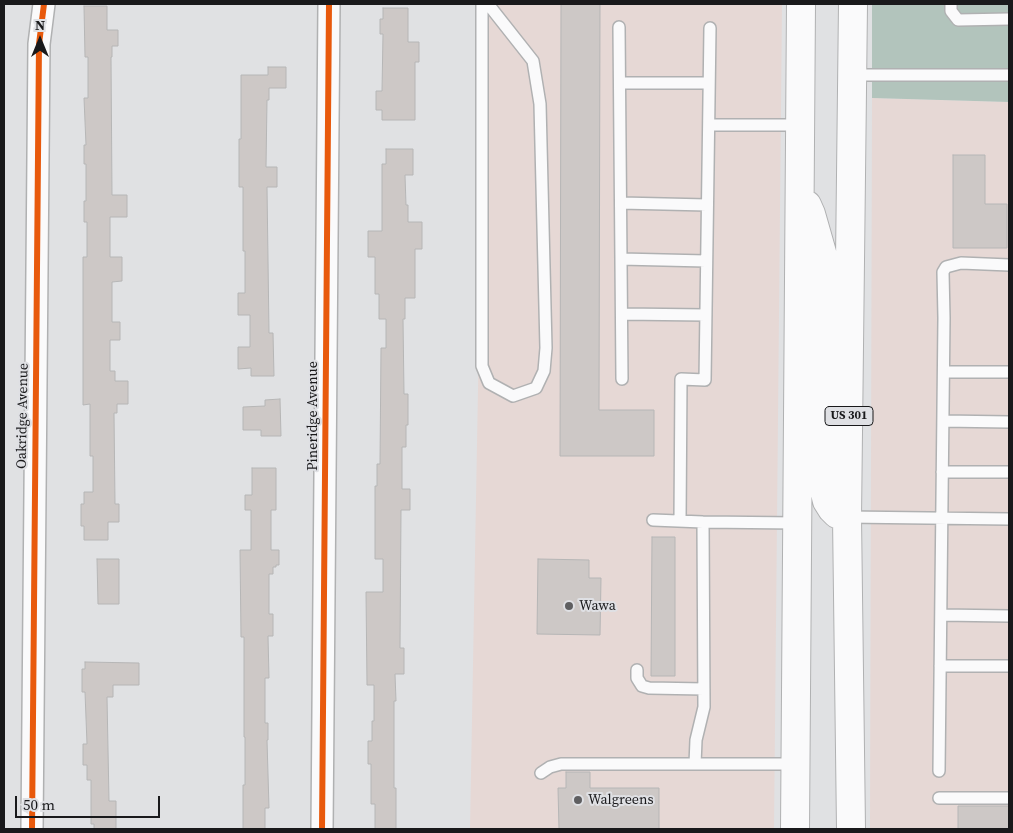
<!DOCTYPE html>
<style>
body{margin:0}
#map{position:relative;width:1013px;height:833px;overflow:hidden;background:#e0e1e3;font-family:"Source Serif 4",serif}
canvas{display:block}
.frame{position:absolute;inset:0;border:5px solid #19191b;pointer-events:none}
.north{position:absolute;left:15px;top:15px;width:50px;height:50px;-webkit-text-stroke:4px #dfe0e4;paint-order:stroke;rotate:0deg;font-size:14px;font-weight:700;line-height:20px;text-align:center;color:#19191b}
.north::after{content:'';display:block;margin:auto;width:18px;height:22px;background:#19191b;clip-path:polygon(50% 0,100% 100%,50% 72%,0 100%)}
.scale{position:absolute;left:15px;top:796px;width:145px;height:22px;box-sizing:border-box;border:2px solid #19191b;border-top:0;padding-left:6px;font-size:15px;line-height:18px;white-space:nowrap;color:#19191b;-webkit-text-stroke:4px #dfe0e4;paint-order:stroke}
</style>
<div id="map">
<canvas width="1013" height="833"></canvas>
<div class="frame"></div>
<div class="north">N</div>
<div class="scale">50 m</div>
</div>
<script>
const c = document.querySelector('canvas').getContext('2d');
c.lineJoin = 'round';
function fill(path, color) { c.fillStyle = color; c.fill(path, 'evenodd'); }
const shape = rows => new Path2D(rows.map(r => 'M' + r).join(''));
function stroke(path, color, width, dash) { c.strokeStyle = color; c.lineWidth = width; c.lineCap = dash ? 'butt' : 'round'; c.setLineDash(dash || []); c.stroke(path); }
function write(font, color, halo, rows, align = 'center') {
  c.font = font + ' "Source Serif 4",serif'; c.lineWidth = 4; c.setLineDash([]); c.textBaseline = 'middle'; c.strokeStyle = halo; c.fillStyle = color; for (const [text, x, y, turn = 0] of rows) {
    c.save(); c.translate(x, y); c.rotate((+turn || 0) * Math.PI / 180); c.textAlign = isNaN(turn) ? turn : align; if (halo) c.strokeText(text, 0, 0); c.fillText(text, 0, 0); c.restore();
  }
}
fill(shape([
 [485,4,782,4,774,829,470,829],
 [872,98,1009,102,1009,829,870,829]
]), '#e6d8d5');
fill(shape([
 [872,4,1009,4,1009,102,872,98]
]), '#b2c4bc');
const building = shape([
 [561,4,600,4,599,410,654,410,654,456,560,456,561,4],
 [84,6,107,6,107,30,118,30,118,46,112,46,112,57,111,57,112,195,127,195,127,217,110,217,110,257,122,257,122,281,112,282,112,322,120,322,120,340,110,340,110,371,115,371,115,381,128,381,128,404,117,404,117,413,114,413,115,504,119,504,119,522,108,522,108,540,84,540,84,526,81,526,81,504,84,504,84,492,93,492,93,456,90,456,90,404,83,405,83,257,87,257,87,222,84,222,84,201,86,201,86,164,84,164,84,145,86,145,84,98,88,98,88,57,85,57,84,6],
 [383,8,408,8,408,42,419,42,419,62,415,62,415,120,382,120,382,110,376,110,376,91,382,91,383,34,380,34,380,19,383,19,383,8],
 [268,67,286,67,286,88,269,88,269,100,267,100,266,167,277,167,277,187,267,187,269,333,273,333,274,376,251,376,251,368,238,369,238,347,250,347,250,315,238,315,238,293,245,293,245,251,243,251,243,187,239,187,239,139,241,139,241,75,268,75,268,67],
 [386,149,413,149,413,175,405,175,406,205,408,205,408,222,422,222,422,249,415,249,415,298,405,298,405,319,403,319,404,394,408,394,408,425,406,425,406,447,402,447,402,489,410,489,410,510,401,510,400,648,404,648,404,674,395,674,396,701,394,701,394,788,396,788,396,829,375,829,375,804,371,804,371,764,368,764,368,741,372,741,372,721,374,721,374,685,367,685,366,592,383,592,383,559,375,559,375,486,377,486,377,464,380,464,381,348,386,348,386,319,379,319,379,294,375,294,375,257,368,257,368,231,382,231,382,164,386,164,386,149],
 [953,155,985,155,985,204,1007,204,1007,248,953,248,953,155],
 [280,399,281,436,261,436,261,430,243,430,243,407,265,406,265,400,280,399],
 [252,468,276,468,276,510,271,510,271,550,279,550,279,565,276,565,276,567,273,567,273,574,269,574,269,614,273,614,273,636,268,636,269,678,265,678,265,723,268,723,268,740,267,740,269,808,265,808,265,829,243,829,243,785,245,785,245,737,244,737,244,637,241,637,240,550,251,550,251,510,245,510,245,495,252,495,252,468],
 [652,537,675,537,675,676,651,676,652,537],
 [97,559,119,559,119,604,98,604,97,559],
 [538,559,589,560,589,578,601,578,600,635,537,634,538,559],
 [85,662,139,663,139,685,113,685,113,697,107,697,109,801,116,801,116,829,94,829,94,824,91,824,91,780,87,780,87,765,83,765,83,744,87,744,85,692,82,692,82,669,85,669,85,662],
 [566,772,590,772,590,788,659,788,659,829,559,829,558,788,566,788,566,772],
 [1009,806,1009,829,958,829,958,806,1009,806]
]);
fill(building, '#cdc8c6');
stroke(building, '#b6b6b6', 1);
const service = shape([
 [482,4,482,366,489,383,513,396,536,388,544,371,546,348,540,104,533,61,488,4],
 [951,4,951,11,958,20,1009,19],
 [619,27,622,379],
 [852,75,1009,75],
 [620,83,709,83],
 [709,125,800,125],
 [621,203,707,205],
 [621,259,706,261],
 [622,314,706,315],
 [944,372,1009,372],
 [943,421,1009,422],
 [942,472,1009,472],
 [847,517,1009,519],
 [653,520,703,522,797,523],
 [680,521,681,379,705,380,710,28],
 [941,615,1009,616],
 [940,666,1009,666],
 [637,670,637,678,642,686,649,688,704,689],
 [695,764,696,740,704,707,703,522],
 [939,771,944,318,943,272,946,267,961,263,1009,265],
 [541,773,550,767,561,764,795,764],
 [939,798,1009,798]
]);
const minor = shape([
 [32,829,39,44,44,4],
 [322,829,329,4]
]);
const primary = shape([
 [807,205,811,214,823,256,824,489,827,501,832,509,837,514,847,517],
 [795,829,801,4],
 [851,829,847,517,853,4]
]);
stroke(service, '#b0b1b2', 14);
stroke(minor, '#b0b1b2', 24);
stroke(primary, '#b0b1b2', 30);
stroke(service, '#fafafb', 11);
stroke(minor, '#fafafb', 21);
stroke(primary, '#fafafb', 28);
stroke(shape([
 [32,829,39,44,44,4],
 [322,829,329,4]
]), '#e8590c', 6);
for (const [x, y, r, color] of [
 [569,606,5,"#5f5f61"],
 [578,800,5,"#5f5f61"]
]) { const dot = new Path2D(); dot.arc(x, y, r, 0, 2 * Math.PI); c.fillStyle = color; c.fill(dot); stroke(dot, '#dfe0e4', 2); }
for (const [x, y, w] of [
 [849,416,48]
]) { const box = new Path2D(); box.roundRect(x - w / 2, y - 9.5, w, 19, 4); c.fillStyle = '#dfe0e4'; c.fill(box); stroke(box, '#19191b', 1); }
write('bold 12px', '#19191b', null, [
 ["US 301",849,416]
]);
write('14px', '#19191b', '#dfe0e4', [
 ["Oakridge Avenue",23,416,-89],
 ["Pineridge Avenue",313,416,-90]
]);
write('14px', '#19191b', '#dfe0e4', [
 ["Wawa",579,606],
 ["Walgreens",588,800]
], 'left');
</script>
